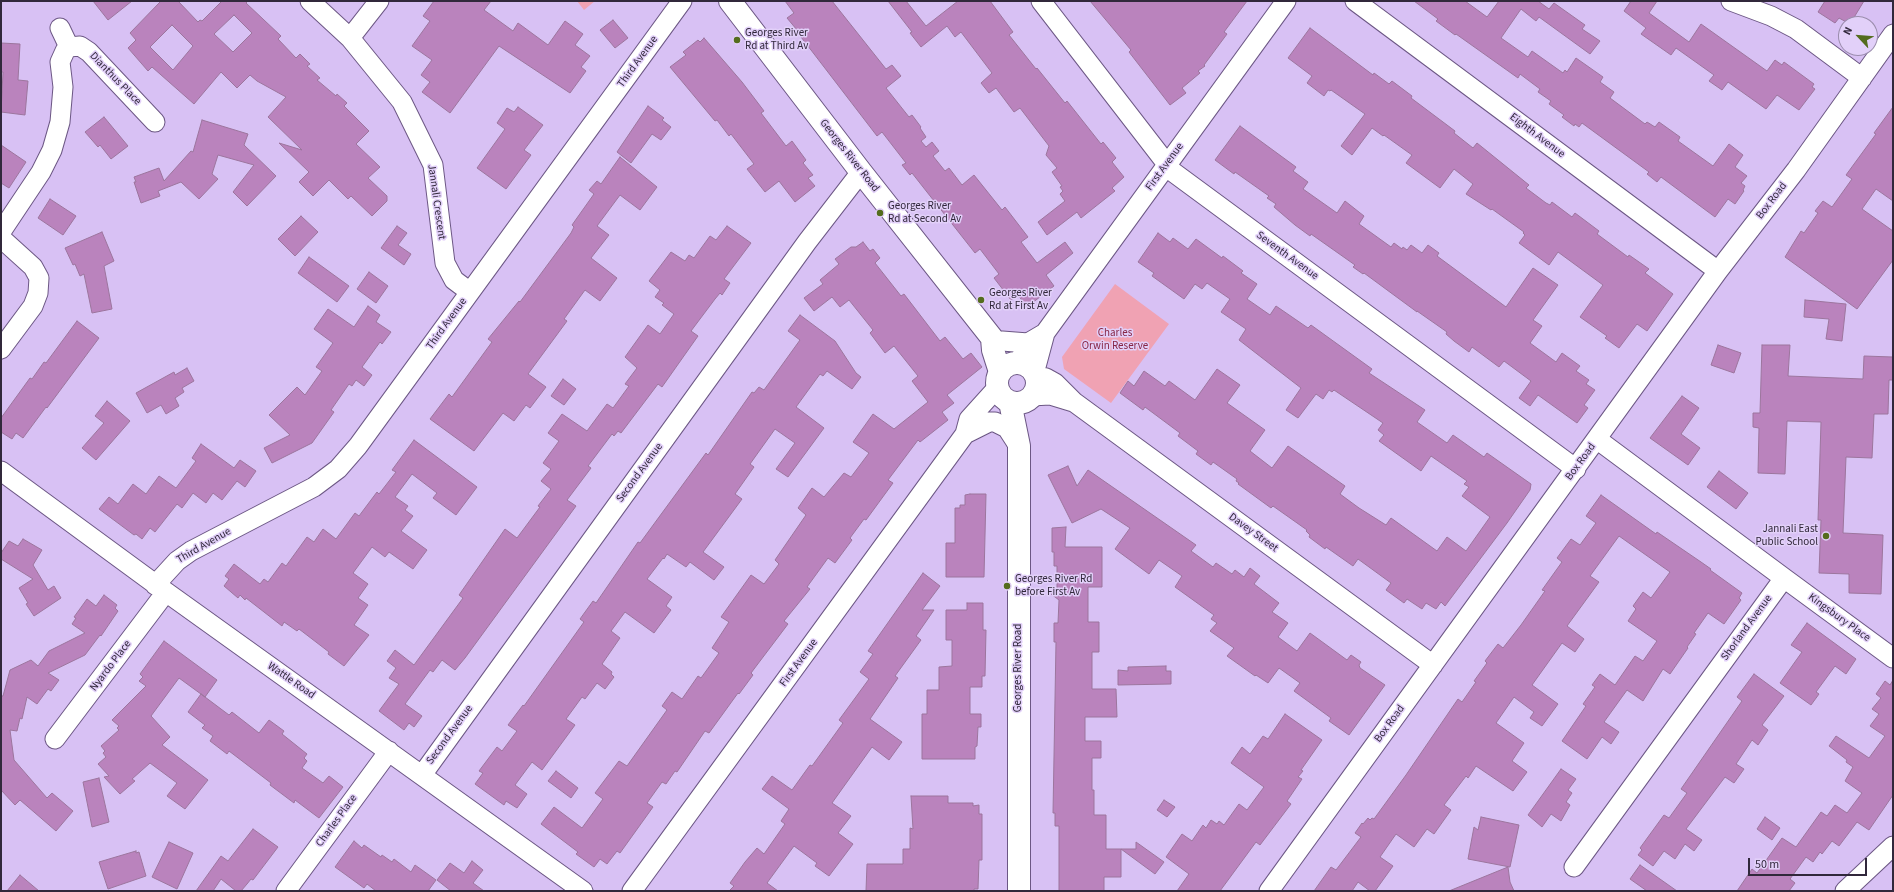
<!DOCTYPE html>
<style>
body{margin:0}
#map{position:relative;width:1894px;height:892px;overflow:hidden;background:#d8c1f4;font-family:"Source Sans 3",sans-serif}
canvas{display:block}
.frame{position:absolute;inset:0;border:2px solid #31283b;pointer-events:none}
.north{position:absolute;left:1838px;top:16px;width:40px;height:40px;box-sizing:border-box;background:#e2d0f9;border:1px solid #9b8dad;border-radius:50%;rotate:296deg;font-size:11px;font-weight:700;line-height:16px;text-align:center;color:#31283b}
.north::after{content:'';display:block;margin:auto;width:14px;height:18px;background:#546c1d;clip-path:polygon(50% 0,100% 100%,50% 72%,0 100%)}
.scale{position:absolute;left:1748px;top:858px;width:119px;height:18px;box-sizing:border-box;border:2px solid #31283b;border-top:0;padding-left:5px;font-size:12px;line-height:14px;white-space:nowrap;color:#31283b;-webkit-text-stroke:3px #e2d0f9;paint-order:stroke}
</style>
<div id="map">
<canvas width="1894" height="892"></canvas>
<div class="frame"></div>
<div class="north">N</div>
<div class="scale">50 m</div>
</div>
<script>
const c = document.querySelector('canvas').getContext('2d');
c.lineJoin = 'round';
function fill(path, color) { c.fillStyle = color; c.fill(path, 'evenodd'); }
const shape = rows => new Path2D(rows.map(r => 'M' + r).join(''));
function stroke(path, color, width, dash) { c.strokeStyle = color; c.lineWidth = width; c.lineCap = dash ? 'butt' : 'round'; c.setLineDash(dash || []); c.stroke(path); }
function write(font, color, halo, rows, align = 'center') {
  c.font = font + ' "Source Sans 3",sans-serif'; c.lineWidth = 3; c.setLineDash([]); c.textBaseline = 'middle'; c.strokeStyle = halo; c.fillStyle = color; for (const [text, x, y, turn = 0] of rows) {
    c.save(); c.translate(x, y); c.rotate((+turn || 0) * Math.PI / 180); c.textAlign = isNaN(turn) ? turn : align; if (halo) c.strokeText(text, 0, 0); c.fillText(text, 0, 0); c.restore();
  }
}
fill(shape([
 [577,1,595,1,584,10],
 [1115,284,1169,324,1111,403,1064,369,1062,357]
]), '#f0a2b3');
const building = shape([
 [93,1,132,1,108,20,93,1],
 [161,1,178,1,198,22,200,20,202,21,222,1,248,1,246,3,281,36,278,39,296,58,300,54,310,64,307,66,320,78,317,80,336,96,337,94,347,103,344,106,369,131,356,144,380,167,368,178,387,196,387,201,372,216,351,196,348,199,329,180,313,196,299,182,309,172,279,143,302,150,268,117,286,97,257,81,250,75,237,88,221,72,194,104,152,67,148,71,128,48,136,40,130,33,161,1],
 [234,15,252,33,233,52,214,34,234,15],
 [172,25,193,46,173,70,150,47,172,25],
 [434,1,491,1,484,10,513,31,518,23,548,45,565,21,583,34,575,45,590,56,581,67,586,71,570,93,499,46,450,113,422,92,430,82,421,75,432,60,412,46,430,21,423,16,434,1],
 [785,1,832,1,886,69,892,65,901,76,886,88,909,117,912,115,921,127,920,128,926,137,921,141,926,147,932,142,939,151,933,156,945,171,949,168,962,185,974,175,1002,210,1005,207,1028,237,1021,242,1037,263,1065,242,1073,253,1046,275,1054,286,1027,307,1018,295,1011,300,994,278,999,274,980,249,975,253,912,173,910,175,902,165,906,163,882,132,877,136,801,37,802,36,787,18,794,13,785,1],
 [888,1,906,1,926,26,958,1,990,1,1013,32,1009,35,1036,69,1037,68,1065,103,1067,101,1101,144,1103,142,1116,158,1112,162,1124,177,1112,188,1115,191,1081,218,1077,212,1047,235,1038,222,1065,201,1060,194,1063,191,1060,187,1062,186,1052,172,1057,168,1046,155,1049,146,1020,108,1014,112,996,88,989,93,981,83,992,73,961,32,955,37,947,26,921,47,910,33,912,32,888,1],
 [1090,1,1247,1,1224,32,1227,34,1204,65,1205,66,1198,71,1200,73,1182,88,1186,93,1170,105,1129,52,1131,50,1090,1],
 [1414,1,1465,1,1487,17,1499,1,1538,1,1549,9,1554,3,1585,25,1582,29,1600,41,1590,54,1539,17,1536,21,1521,9,1501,38,1528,57,1532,51,1563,73,1565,70,1567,72,1576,58,1603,77,1600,82,1614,92,1610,98,1645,124,1647,122,1655,127,1659,122,1680,137,1678,141,1713,166,1729,144,1743,155,1735,167,1747,176,1741,183,1745,186,1743,190,1744,191,1735,204,1728,199,1715,217,1661,177,1657,182,1647,174,1649,172,1582,123,1579,127,1575,124,1574,126,1562,117,1564,115,1549,104,1551,101,1538,92,1540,89,1520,74,1518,78,1456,34,1455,35,1436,21,1438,19,1414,1],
 [1631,1,1657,1,1649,13,1689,42,1701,24,1767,71,1775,60,1782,65,1784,62,1814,84,1812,87,1815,89,1799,110,1777,95,1766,109,1728,82,1722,90,1709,81,1714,75,1676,48,1671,55,1641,34,1646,28,1624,11,1631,1],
 [1825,1,1864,1,1850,24,1839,18,1835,23,1818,12,1825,1],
 [613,20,628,38,615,48,600,30,613,20],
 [1310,28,1373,75,1374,73,1389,84,1392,81,1412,96,1411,98,1455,131,1454,133,1473,148,1477,143,1529,185,1526,188,1546,203,1550,205,1552,202,1572,217,1575,213,1599,231,1597,234,1628,257,1629,255,1649,269,1645,273,1673,294,1647,331,1637,324,1619,348,1605,338,1607,336,1580,317,1603,285,1558,252,1549,265,1519,243,1525,235,1523,233,1524,232,1492,209,1491,210,1466,194,1473,184,1454,169,1440,188,1406,163,1412,155,1384,135,1383,136,1372,128,1352,155,1341,146,1365,114,1331,90,1330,91,1328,90,1324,96,1307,83,1312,76,1288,58,1310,28],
 [704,38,742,82,764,111,761,113,786,146,792,141,806,160,803,163,813,175,808,178,815,186,795,202,779,181,765,192,747,169,754,164,731,134,729,136,717,120,715,121,670,67,686,55,683,52,698,40,700,42,704,38],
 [1,43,20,44,18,80,28,81,25,115,1,112,3,72,1,72,1,43],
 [648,106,664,118,662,120,671,127,661,140,652,134,631,163,617,152,648,106],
 [518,107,543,125,524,150,531,155,506,189,477,168,505,129,497,123,507,108,514,112,518,107],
 [1893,107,1893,201,1876,189,1862,209,1893,231,1893,260,1857,309,1785,257,1801,231,1804,233,1818,213,1815,211,1823,201,1832,207,1852,179,1846,175,1876,134,1874,133,1893,107],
 [104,117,128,146,111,159,100,145,98,147,85,132,104,117],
 [202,120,248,134,244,145,276,176,247,206,233,192,254,165,218,155,212,174,218,179,199,199,181,182,158,191,160,196,141,203,134,182,136,182,134,177,159,168,164,181,191,151,193,152,202,120],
 [1240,126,1296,167,1293,171,1308,182,1303,189,1337,213,1345,201,1364,216,1359,224,1391,247,1394,243,1402,249,1403,247,1407,250,1411,245,1422,253,1428,245,1439,253,1437,256,1506,307,1533,268,1558,285,1533,320,1542,326,1530,343,1556,362,1562,353,1580,366,1576,371,1589,380,1586,384,1595,390,1584,405,1588,408,1577,423,1538,395,1530,406,1519,398,1531,381,1504,361,1499,367,1472,347,1469,352,1454,341,1446,334,1447,332,1417,311,1417,312,1364,273,1363,274,1353,267,1355,265,1311,234,1310,236,1295,225,1274,207,1276,204,1267,198,1269,196,1235,172,1234,174,1215,160,1240,126],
 [1,145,26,162,9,188,1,183,1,145],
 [620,157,657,187,640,210,620,195,597,226,609,235,591,258,617,278,600,301,585,290,564,319,567,321,528,374,546,387,530,408,526,405,514,421,503,413,474,451,430,419,449,394,452,397,492,342,488,339,519,301,520,302,571,233,574,227,572,225,594,194,589,190,597,181,601,184,620,157],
 [50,199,76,216,63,235,38,218,50,199],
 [301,216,318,232,295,256,278,239,301,216],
 [397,226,407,233,398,245,411,254,404,265,381,248,397,226],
 [727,226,751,243,724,279,730,283,722,295,720,293,715,299,691,331,698,336,662,387,658,384,621,433,618,431,614,436,612,434,588,466,591,468,567,500,576,506,465,658,455,670,442,660,433,672,430,670,405,704,422,716,414,727,409,723,404,730,379,711,399,684,389,678,396,668,387,661,395,650,414,665,463,598,459,595,505,529,517,538,540,507,538,506,551,489,541,481,551,469,543,463,559,441,548,433,562,414,587,431,607,404,613,408,629,386,625,384,637,368,625,357,648,325,660,334,674,314,662,305,664,303,655,297,660,290,649,281,671,252,685,261,689,255,694,258,710,236,716,240,727,226],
 [102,232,114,261,104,266,112,309,92,313,84,274,80,276,75,264,73,265,65,248,102,232],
 [1158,233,1170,242,1173,238,1188,249,1196,239,1222,258,1223,256,1243,271,1241,273,1257,284,1247,299,1270,315,1276,306,1308,328,1311,325,1372,369,1369,373,1425,410,1417,422,1447,443,1453,435,1484,457,1487,453,1531,484,1530,490,1507,523,1445,606,1441,602,1436,609,1426,603,1422,609,1407,599,1404,603,1386,590,1391,583,1358,559,1353,566,1326,547,1325,549,1309,537,1310,535,1306,531,1307,530,1273,506,1271,508,1238,484,1239,483,1236,481,1237,479,1213,462,1211,465,1196,454,1198,451,1178,436,1180,433,1145,407,1143,410,1120,393,1128,381,1134,386,1144,371,1165,386,1169,381,1195,400,1217,369,1240,385,1227,403,1265,430,1250,451,1272,468,1288,446,1345,486,1340,494,1359,508,1386,525,1391,518,1437,551,1447,537,1466,551,1490,517,1462,496,1469,487,1464,484,1467,481,1431,456,1421,471,1379,441,1384,435,1378,430,1383,423,1334,390,1332,392,1329,390,1323,399,1316,394,1298,418,1286,410,1301,388,1239,340,1246,329,1221,312,1230,299,1207,283,1202,289,1195,284,1184,299,1152,276,1154,273,1138,262,1158,233],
 [863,242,870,251,873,249,880,258,875,263,901,296,904,294,940,341,945,337,963,359,971,353,982,367,947,395,954,403,942,412,948,420,920,442,918,440,888,480,893,483,866,520,864,519,850,538,852,540,835,563,828,558,807,587,810,589,784,621,788,624,751,673,753,675,739,694,738,693,709,733,705,731,677,772,675,771,666,784,662,782,647,803,653,807,620,853,617,851,607,864,600,859,594,867,576,854,578,852,541,824,554,807,582,828,603,799,595,793,619,761,627,766,667,710,662,706,672,692,682,699,698,676,701,678,719,653,712,648,729,622,721,617,751,575,764,584,779,564,775,560,806,515,798,508,812,488,824,497,844,473,851,477,869,453,853,442,873,414,894,429,928,402,912,381,918,376,894,346,885,353,870,333,873,330,849,300,840,307,832,297,814,311,804,298,823,284,820,280,839,264,835,259,851,247,856,247,863,242],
 [309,257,349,286,337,302,298,273,309,257],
 [369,272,388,286,376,303,357,289,369,272],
 [1805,300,1846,304,1842,341,1826,339,1829,319,1804,317,1805,300],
 [368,306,380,315,376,322,391,332,382,344,380,342,362,367,372,375,364,386,356,380,352,386,349,384,331,410,334,412,312,443,272,463,264,448,290,435,269,415,297,387,305,395,322,371,316,367,333,343,314,329,328,309,354,327,368,306],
 [800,315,835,341,856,373,861,377,852,389,827,371,823,376,820,374,796,407,824,428,788,477,776,469,795,443,775,429,750,464,754,467,735,494,742,499,703,552,724,567,714,580,690,562,686,567,667,554,664,559,663,558,647,579,672,597,666,606,671,610,654,633,625,612,611,631,620,638,602,664,612,672,611,674,614,677,605,689,597,683,585,699,582,697,566,719,575,725,542,770,532,762,515,785,527,794,517,808,506,801,504,805,475,784,483,773,479,771,497,747,502,751,517,731,508,725,523,705,524,706,584,622,580,619,593,601,596,603,638,542,640,543,706,453,708,455,752,392,754,393,759,387,764,390,800,340,788,331,800,315],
 [77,321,99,338,47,408,46,407,23,438,16,433,12,439,1,432,1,418,30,378,32,379,44,362,46,363,77,321],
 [1718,345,1741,353,1734,373,1711,365,1718,345],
 [1762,345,1790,345,1788,376,1863,379,1864,356,1893,357,1893,380,1889,380,1888,414,1874,414,1872,458,1846,457,1843,533,1883,535,1881,594,1849,593,1849,574,1819,573,1821,520,1818,520,1821,422,1787,421,1785,474,1758,473,1759,428,1753,427,1753,413,1760,413,1762,345],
 [187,368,194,381,182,388,184,392,175,398,179,406,166,414,161,405,147,413,136,393,174,372,175,375,187,368],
 [563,379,576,389,564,405,551,396,563,379],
 [1682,396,1699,408,1681,434,1700,448,1688,465,1650,438,1682,396],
 [107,401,130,421,96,460,82,448,104,423,95,416,107,401],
 [414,440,477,487,456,515,433,498,437,493,412,474,395,497,408,506,405,510,413,516,401,531,427,550,413,569,389,552,385,557,372,547,353,573,368,584,358,598,368,605,354,625,369,635,344,666,328,654,329,652,299,629,297,631,284,622,282,626,246,598,245,600,240,595,238,598,224,586,229,579,225,576,234,564,260,584,264,579,268,582,282,563,286,566,307,537,314,542,323,529,336,539,355,513,359,516,377,492,379,494,396,472,392,470,414,440],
 [201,444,234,468,240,460,256,471,245,487,237,481,222,500,213,493,206,503,193,493,182,508,177,504,155,532,150,528,142,539,136,534,134,535,99,509,109,497,118,504,133,484,146,494,159,476,176,488,196,461,192,458,201,444],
 [1068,466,1077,486,1088,470,1196,545,1191,551,1213,567,1216,563,1232,574,1235,570,1244,577,1250,568,1260,576,1254,584,1279,603,1272,612,1288,623,1278,637,1297,651,1310,633,1347,660,1351,655,1361,662,1359,665,1360,668,1385,685,1349,735,1329,721,1331,718,1294,691,1300,683,1279,668,1268,683,1256,675,1255,676,1227,656,1234,648,1210,631,1217,623,1211,619,1214,615,1175,587,1182,576,1159,560,1149,574,1115,549,1130,528,1101,509,1072,523,1048,475,1068,466],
 [1719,471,1748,493,1736,509,1707,487,1719,471],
 [970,494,986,494,984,577,946,577,946,543,955,543,955,508,960,508,960,505,965,505,965,495,970,494],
 [1601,495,1656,534,1657,532,1701,562,1711,569,1710,570,1742,593,1739,598,1741,600,1724,624,1708,613,1694,633,1696,634,1687,647,1688,648,1670,674,1663,669,1643,701,1627,690,1604,722,1619,732,1611,744,1602,737,1587,759,1562,741,1586,706,1583,704,1595,687,1592,685,1600,674,1615,685,1635,656,1643,661,1657,641,1628,621,1636,609,1633,606,1643,592,1651,598,1670,572,1619,536,1590,576,1599,582,1567,626,1584,639,1575,652,1562,643,1532,685,1558,704,1542,726,1530,718,1534,712,1514,697,1496,723,1524,743,1512,761,1527,772,1513,791,1476,766,1468,778,1466,776,1444,805,1451,810,1434,834,1427,829,1414,847,1396,834,1380,857,1393,866,1375,891,1370,891,1358,882,1352,891,1314,891,1331,867,1336,870,1361,837,1355,833,1362,823,1363,824,1368,818,1370,820,1372,818,1374,819,1406,775,1458,699,1462,702,1476,682,1474,681,1487,663,1485,661,1498,644,1503,648,1521,625,1545,591,1542,590,1562,562,1557,558,1571,539,1580,545,1596,523,1586,516,1601,495],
 [1066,527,1065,547,1102,547,1102,587,1088,587,1088,622,1099,622,1099,652,1092,652,1092,689,1116,689,1117,717,1085,717,1085,741,1101,741,1101,758,1092,758,1092,790,1094,790,1094,815,1106,815,1106,849,1136,849,1136,842,1164,862,1155,874,1121,849,1121,877,1104,877,1104,891,1059,891,1059,826,1055,826,1055,813,1053,813,1056,642,1054,642,1054,623,1058,623,1059,600,1051,594,1057,590,1057,566,1054,566,1054,552,1052,552,1052,528,1066,527],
 [23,539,42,550,33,565,48,590,54,586,61,598,34,616,26,604,28,603,19,588,33,579,1,559,1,553,9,541,18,546,23,539],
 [923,573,940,586,922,610,934,610,916,636,921,640,895,676,898,678,870,719,902,742,889,760,872,747,832,803,851,816,838,833,853,844,829,876,815,866,817,863,794,846,767,883,778,891,729,891,734,886,730,883,745,862,757,848,764,854,785,824,781,821,789,809,762,789,772,776,792,790,810,765,812,766,843,723,839,720,869,679,860,672,873,654,868,651,923,573],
 [104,595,117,605,115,608,118,611,101,636,100,635,85,655,48,673,59,680,51,691,48,689,37,704,27,697,22,719,20,718,17,731,10,730,14,760,47,798,52,793,73,811,56,831,20,800,15,805,1,790,1,696,3,696,10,670,31,660,38,666,49,651,85,633,72,624,76,618,74,617,87,599,96,606,104,595],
 [967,603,983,603,983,630,986,630,985,676,982,676,982,687,970,687,970,714,981,714,981,727,978,727,977,746,975,747,975,759,922,759,922,714,927,714,927,690,939,690,939,667,952,666,952,640,946,640,946,610,967,610,967,603],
 [1807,623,1856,659,1846,674,1835,666,1816,692,1819,694,1811,705,1780,683,1802,652,1791,645,1807,623],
 [164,641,217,680,205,697,179,678,151,716,170,737,162,745,208,780,185,809,167,796,177,783,150,763,132,779,135,781,120,794,104,777,109,776,98,764,106,757,103,753,105,751,101,746,119,730,117,728,119,726,112,720,146,686,139,681,143,677,140,674,164,641],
 [1166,666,1166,671,1171,671,1171,684,1118,685,1118,670,1128,671,1128,667,1166,666],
 [1754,674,1784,696,1762,725,1768,730,1758,745,1752,740,1736,764,1744,769,1734,783,1725,777,1686,829,1702,840,1694,851,1685,844,1675,859,1664,851,1653,866,1638,855,1642,850,1640,848,1664,815,1669,818,1687,793,1681,789,1742,701,1737,697,1754,674],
 [1893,680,1893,795,1869,830,1857,822,1839,846,1832,841,1822,854,1820,852,1813,862,1806,857,1790,879,1795,883,1789,891,1737,891,1752,869,1757,873,1782,838,1796,847,1821,812,1827,816,1835,805,1847,813,1862,793,1845,781,1853,767,1846,762,1847,760,1829,746,1836,736,1869,758,1885,736,1870,726,1879,714,1872,709,1881,698,1876,694,1885,681,1890,685,1893,680],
 [201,694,229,715,232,712,259,733,269,720,284,731,282,734,307,754,304,758,307,761,302,768,323,783,329,776,343,787,319,818,295,800,294,803,270,785,271,783,229,751,227,754,210,741,213,736,202,728,205,725,188,712,201,694],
 [1285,714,1322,740,1301,770,1303,771,1298,777,1302,779,1287,801,1291,804,1260,845,1256,842,1220,891,1177,891,1189,874,1166,857,1182,834,1192,841,1203,825,1206,828,1211,820,1217,824,1219,821,1224,825,1239,804,1247,810,1264,787,1231,763,1242,747,1250,754,1263,736,1268,739,1285,714],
 [1561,769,1576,779,1568,790,1572,793,1566,802,1570,805,1561,821,1551,814,1542,827,1528,815,1561,769],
 [556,771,578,788,571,798,548,781,556,771],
 [99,778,109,822,92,827,83,782,99,778],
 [911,796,948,796,948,803,973,803,973,806,979,805,979,814,982,814,982,860,979,860,978,889,974,889,974,891,866,891,867,864,903,864,903,849,910,849,910,828,913,829,911,796],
 [1164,800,1175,807,1167,817,1157,810,1164,800],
 [1481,817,1519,825,1510,867,1468,859,1474,827,1478,830,1481,817],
 [1765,817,1780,828,1772,840,1757,829,1765,817],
 [253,829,278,847,253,880,251,879,247,884,241,891,236,891,221,879,213,891,196,891,221,856,228,861,253,829],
 [354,841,362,848,364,845,381,857,382,855,392,862,394,859,411,872,415,865,436,880,428,891,376,891,367,884,364,888,335,867,354,841],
 [169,842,193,853,177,889,152,877,169,842],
 [136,851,136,853,139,852,146,876,108,889,99,862,136,851],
 [472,861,483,870,473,883,484,891,451,891,437,880,450,863,464,873,472,861],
 [1640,865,1677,891,1647,891,1630,879,1640,865],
 [1508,867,1510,882,1514,891,1449,891,1508,867],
 [20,875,39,891,7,891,20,875]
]);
fill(building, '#ba83bd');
stroke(building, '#9c759d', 1);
const minor = shape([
 [310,1,350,38,402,102,433,165,445,263,454,280,470,292],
 [1041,1,1173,172,1576,469],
 [1355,1,1718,271],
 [1731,1,1771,16,1796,29,1862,78],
 [60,28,69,47],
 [350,38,379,1],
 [1,232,41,172,52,150,60,122,63,87,60,62,65,51,69,47,80,46,89,52,155,122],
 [1,238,33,267,39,278,38,293,33,306,1,349],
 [1002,341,1028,343],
 [1018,364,1028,343,1045,333],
 [1034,374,1045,333,1286,1],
 [1034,375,1046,378,1055,383,1074,402,1433,665],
 [1031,396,1050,395,1073,402],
 [965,434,989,422,995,422,1007,428,1018,445],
 [1,471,166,592,583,891],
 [1784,578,1893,658],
 [155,585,177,561,191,551,314,487,338,469,358,446,682,1],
 [55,739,166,592],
 [422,775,807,242,861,172],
 [1574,867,1784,578,1598,440],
 [286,891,389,751],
 [632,891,965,434,969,419,997,388],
 [1269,891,1718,271,1796,170,1893,34],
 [1845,891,1893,846]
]);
const tertiary = shape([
 [730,1,861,172,992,338,993,350,1000,372],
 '997 383a20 20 0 1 1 40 0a20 20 0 1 1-40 0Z',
 [1010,402,1019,446,1019,891]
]);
stroke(minor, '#6c5784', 21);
stroke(tertiary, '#6c5784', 24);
stroke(minor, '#fff', 19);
stroke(tertiary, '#fff', 22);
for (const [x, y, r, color] of [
 [737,40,4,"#546c1d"],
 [880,213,4,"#546c1d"],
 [981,300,4,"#546c1d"],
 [1826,536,4,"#546c1d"],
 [1007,586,4,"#546c1d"]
]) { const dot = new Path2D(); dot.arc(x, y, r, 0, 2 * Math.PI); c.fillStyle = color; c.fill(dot); stroke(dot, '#e2d0f9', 1.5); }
write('11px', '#31283b', '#e2d0f9', [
 ["Georges River",745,34],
 ["Rd at Third Av",745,47],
 ["Georges River",888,207],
 ["Rd at Second Av",888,220],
 ["Georges River",989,294],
 ["Rd at First Av",989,307],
 ["Jannali East",1818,530,"right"],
 ["Public School",1818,543,"right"],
 ["Georges River Rd",1015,580],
 ["before First Av",1015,593]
], 'left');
write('11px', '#31283b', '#e2d0f9', [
 ["Third Avenue",638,62,-54],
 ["Dianthus Place",115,79,46],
 ["Eighth Avenue",1537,136,37],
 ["Georges River Road",849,156,52],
 ["First Avenue",1165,167,-54],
 ["Box Road",1772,201,-53],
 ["Jannali Crescent",436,202,82],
 ["Seventh Avenue",1287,256,36],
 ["Third Avenue",447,324,-54],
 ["Box Road",1581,462,-54],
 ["Second Avenue",640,473,-54],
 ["Davey Street",1253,533,36],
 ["Third Avenue",204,546,-30],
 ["Kingsbury Place",1839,618,36],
 ["Shorland Avenue",1747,628,-54],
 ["First Avenue",799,663,-54],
 ["Nyardo Place",111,666,-53],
 ["Georges River Road",1019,668,-90],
 ["Wattle Road",291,681,35],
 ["Box Road",1390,724,-54],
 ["Second Avenue",450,735,-54],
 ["Charles Place",337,821,-54]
]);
write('11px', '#872645', '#e2d0f9', [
 ["Charles",1115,334],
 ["Orwin Reserve",1115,347]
]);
</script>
